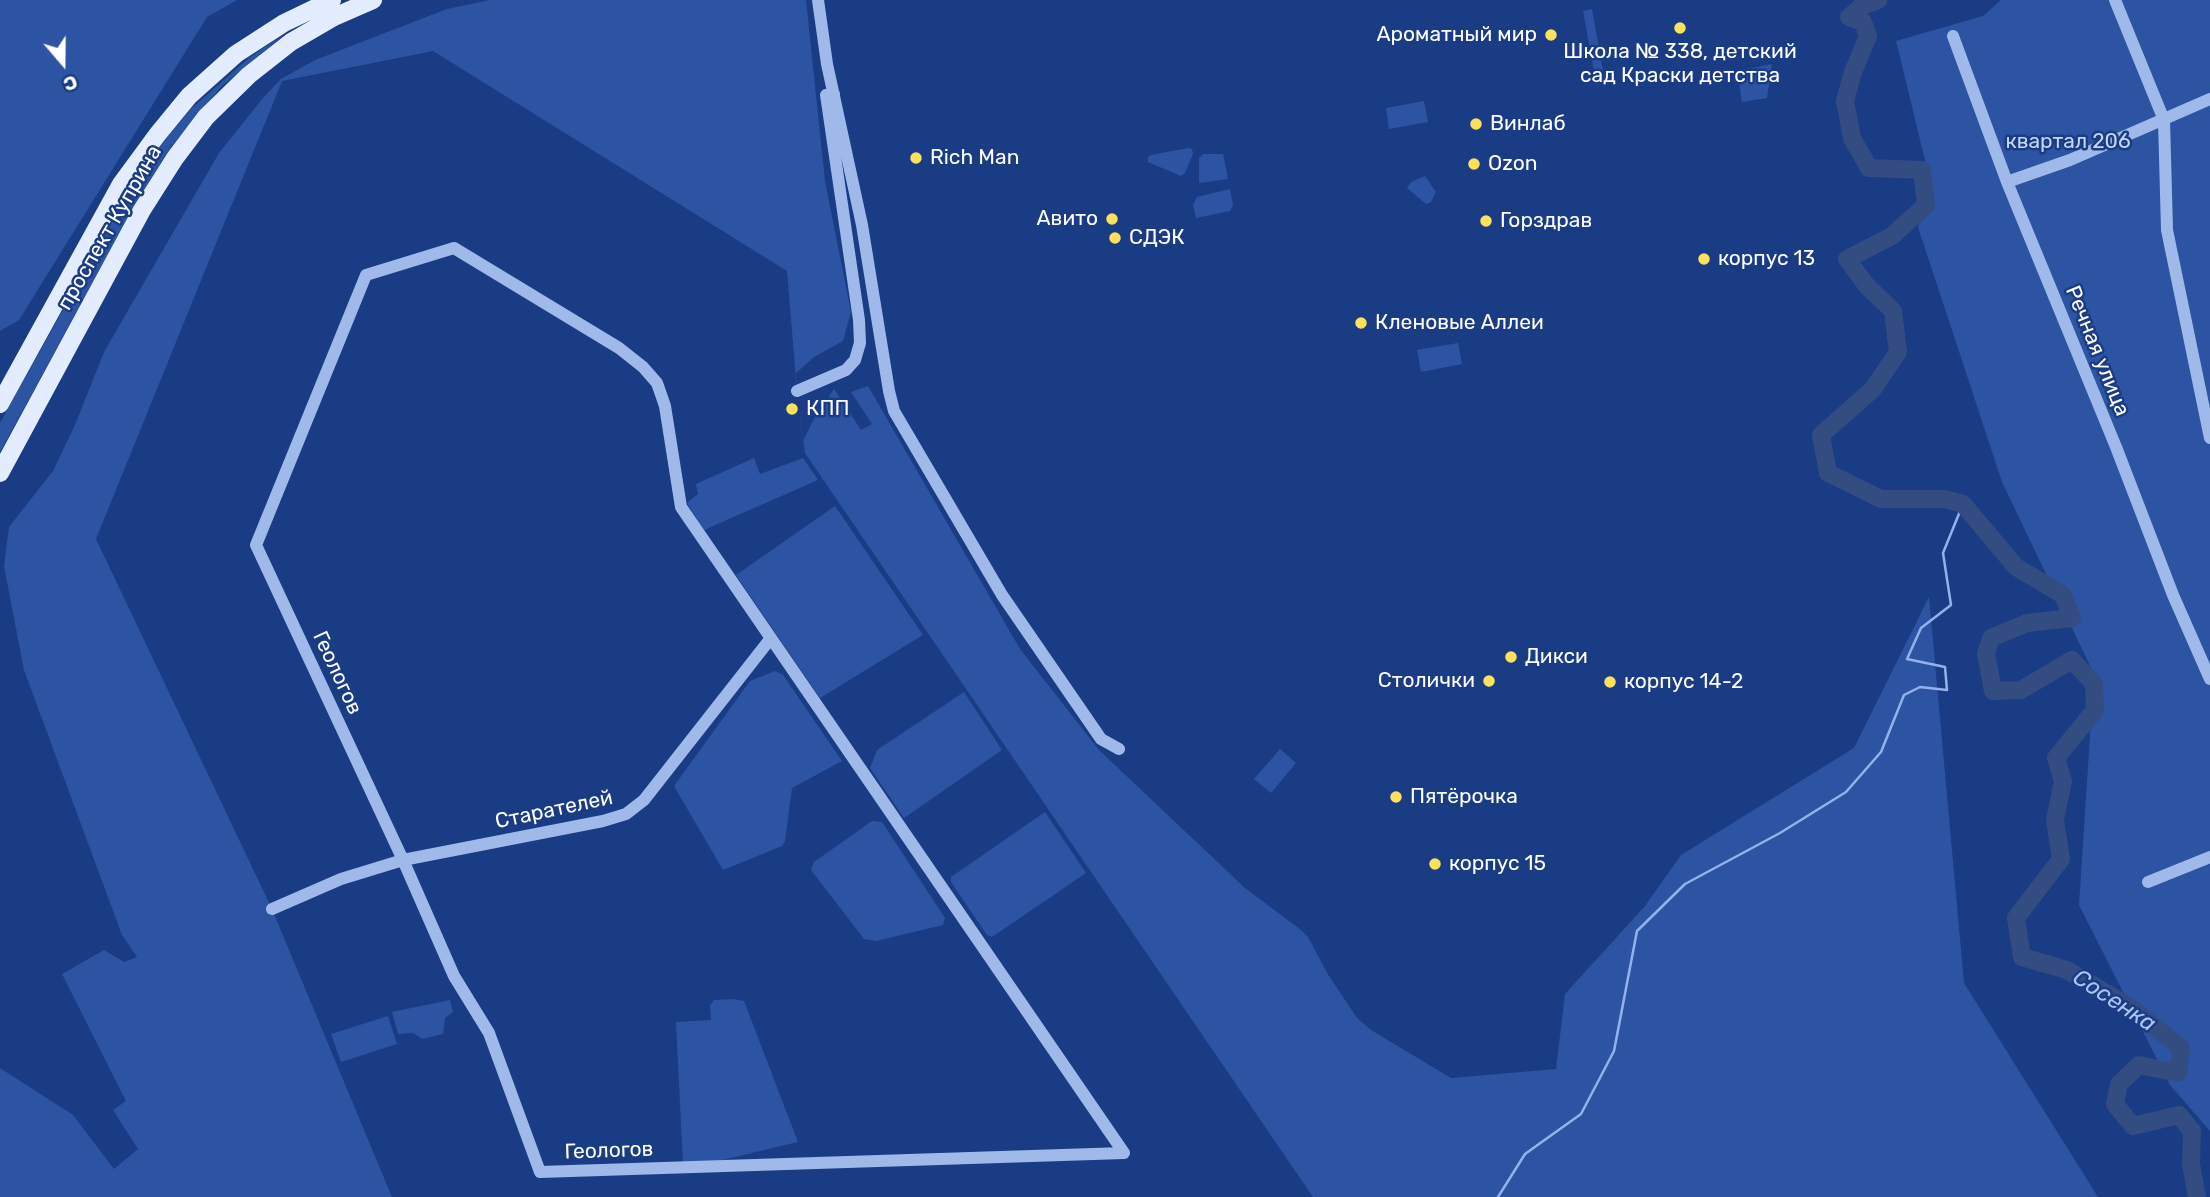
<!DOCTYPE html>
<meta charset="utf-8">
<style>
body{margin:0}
#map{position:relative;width:2210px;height:1197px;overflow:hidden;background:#1a3c84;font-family:Rubik,sans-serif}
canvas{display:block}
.north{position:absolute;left:28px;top:28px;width:70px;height:70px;-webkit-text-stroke:5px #1a3c84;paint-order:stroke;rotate:160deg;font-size:19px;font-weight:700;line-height:28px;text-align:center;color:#fff}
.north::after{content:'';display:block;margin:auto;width:24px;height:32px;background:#fff;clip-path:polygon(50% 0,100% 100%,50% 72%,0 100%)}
</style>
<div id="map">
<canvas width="2210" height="1197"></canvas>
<div class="north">С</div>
</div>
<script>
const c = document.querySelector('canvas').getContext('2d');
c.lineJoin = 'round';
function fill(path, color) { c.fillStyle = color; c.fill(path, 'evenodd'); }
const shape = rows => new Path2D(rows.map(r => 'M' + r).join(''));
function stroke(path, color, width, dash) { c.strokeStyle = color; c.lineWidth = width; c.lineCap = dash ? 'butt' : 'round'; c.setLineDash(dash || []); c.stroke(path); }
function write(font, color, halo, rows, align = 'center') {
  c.font = font + ' Rubik,sans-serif'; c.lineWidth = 5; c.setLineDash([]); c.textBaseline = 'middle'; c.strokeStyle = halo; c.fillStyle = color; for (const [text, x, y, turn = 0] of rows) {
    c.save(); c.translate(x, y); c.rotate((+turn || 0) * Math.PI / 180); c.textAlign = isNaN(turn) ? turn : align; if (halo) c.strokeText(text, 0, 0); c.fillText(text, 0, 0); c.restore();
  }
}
fill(shape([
 [0,0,237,0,207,17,19,320,0,331],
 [490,0,806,0,825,181,851,312,843,341,814,357,795,374,803,441,816,415,834,389,861,430,872,424,851,392,868,386,1020,649,1099,750,1245,888,1301,930,1308,937,1327,973,1357,1018,1371,1030,1451,1078,1556,1069,1565,994,1645,906,1681,855,1854,748,1929,597,1964,983,2098,1197,1313,1197,805,453,797,391,787,271,433,51,282,81,96,539,272,909,392,1197,0,1197,0,1068,73,1115,114,1169,138,1149,113,1110,126,1101,62,974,104,950,124,962,137,957,122,935,24,670,4,566,9,527,53,471,75,425,104,352,219,153,263,98,281,79,315,60,447,9],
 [2001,0,2210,0,2210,1131,2170,1085,2079,905,2094,674,2002,482,1918,227,1933,193,1896,41,1983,16],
 [1592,9,1603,70,1594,71,1583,11],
 [285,34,222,86,170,148,137,201,0,452,0,423,128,193,163,142,192,108,250,57],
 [1772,64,1767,98,1742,102,1737,71],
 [1424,101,1428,122,1389,129,1386,108],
 [1188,148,1192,149,1193,154,1185,173,1181,176,1148,162,1148,157,1151,155],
 [1203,154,1223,154,1228,179,1199,183,1199,158],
 [1425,176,1436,192,1431,202,1426,204,1407,188,1411,182],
 [1230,189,1233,205,1230,211,1196,218,1193,205,1197,197],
 [1458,343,1462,364,1421,372,1417,350],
 [754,458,760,474,803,458,818,480,704,530,687,503,698,494,696,484],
 [835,506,923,635,820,698,736,575],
 [775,671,783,675,842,761,792,788,785,841,782,846,723,870,674,786,750,681],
 [964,692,1002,750,904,818,870,768,877,750],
 [1280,749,1296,763,1271,793,1254,779],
 [1045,812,1086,873,992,937,987,935,951,882,951,877],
 [872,821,882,822,945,918,943,925,876,941,864,939,811,870,814,862],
 [733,999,744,1001,798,1142,718,1161,683,1164,676,1022,711,1020,710,1005,714,1000],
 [450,1000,453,1012,445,1018,443,1034,422,1039,413,1033,398,1034,392,1012],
 [388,1016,397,1044,341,1062,331,1034]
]), '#2d54a2');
stroke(shape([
 [1498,1197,1525,1154,1581,1114,1614,1051,1637,931,1685,884,1780,833,1846,792,1881,752,1904,695,1920,687,1947,690,1945,667,1907,659,1921,628,1951,605,1943,553,1963,504]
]), '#93b2ed', 2.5);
stroke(shape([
 [1878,0,1862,6,1849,17,1863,22,1868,36,1853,72,1845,101,1852,138,1869,168,1922,170,1926,205,1892,236,1847,259,1867,286,1893,311,1898,352,1873,389,1821,435,1828,473,1881,499,1945,499,1963,504,2016,567,2063,595,2072,618,2027,623,1991,638,1986,653,1993,691,2021,690,2072,660,2094,684,2095,710,2056,758,2063,781,2055,820,2061,859,2016,918,2022,957,2067,970,2130,1007,2181,1048,2178,1073,2139,1065,2119,1084,2115,1104,2133,1126,2179,1115,2192,1131,2191,1164,2197,1197]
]), '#334c82', 18);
stroke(shape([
 [818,0,827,64,862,225,889,391,894,411,1002,595,1101,739,1119,749],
 [2115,0,2164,120,2167,230,2210,438],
 [1953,36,2007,182,2116,447,2173,595,2210,679],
 [2007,182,2070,160,2210,99],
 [454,248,619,348,643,367,657,383,665,406,681,507,1124,1153,540,1172,489,1033,454,976,403,860,256,545,366,275,454,248],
 [797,391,846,370,855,360,860,343,859,320,826,95,834,94],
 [2148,882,2210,857],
 [272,909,341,879,403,860,603,821,626,814,644,800,771,638]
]), '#a0b9eb', 12);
stroke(shape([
 [0,404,121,184,157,135,189,96,236,54,284,23,332,0],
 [0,473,142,210,175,158,206,117,249,75,291,42,334,17,373,0]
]), '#e4ecff', 18);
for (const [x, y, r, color] of [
 [1680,28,7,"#fde15c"],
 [1551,35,7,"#fde15c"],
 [1476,124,7,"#fde15c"],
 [916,158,7,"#fde15c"],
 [1474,164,7,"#fde15c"],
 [1112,219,7,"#fde15c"],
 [1486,221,7,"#fde15c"],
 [1115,238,7,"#fde15c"],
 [1704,259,7,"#fde15c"],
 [1361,323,7,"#fde15c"],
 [792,409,7,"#fde15c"],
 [1511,657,7,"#fde15c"],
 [1489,681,7,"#fde15c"],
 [1610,682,7,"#fde15c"],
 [1396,797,7,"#fde15c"],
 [1435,864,7,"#fde15c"]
]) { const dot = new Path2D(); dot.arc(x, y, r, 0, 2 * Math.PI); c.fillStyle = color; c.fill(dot); stroke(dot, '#1a3c84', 2.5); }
write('21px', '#fff', '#1a3c84', [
 ["Ароматный мир",1537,35,"right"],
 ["Школа № 338, детский",1680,52,"center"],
 ["сад Краски детства",1680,76,"center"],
 ["Винлаб",1490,124],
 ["Rich Man",930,158],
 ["Ozon",1488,164],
 ["Авито",1098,219,"right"],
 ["Горздрав",1500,221],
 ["СДЭК",1129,238],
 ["корпус 13",1718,259],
 ["Кленовые Аллеи",1375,323],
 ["КПП",806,409],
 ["Дикси",1525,657],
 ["Столички",1475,681,"right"],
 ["корпус 14-2",1624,682],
 ["Пятёрочка",1410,797],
 ["корпус 15",1449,864]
], 'left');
write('21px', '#c5d6f8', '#1a3c84', [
 ["квартал 206",2068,142]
]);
write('21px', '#fff', '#1a3c84', [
 ["проспект Куприна",110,228,-60],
 ["Речная улица",2097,351,68],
 ["Геологов",337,673,65],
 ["Старателей",554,810,-12],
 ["Геологов",609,1151,-2]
]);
write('italic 23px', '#abc4f3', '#1a3c84', [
 ["Сосенка",2114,1001,33]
]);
</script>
